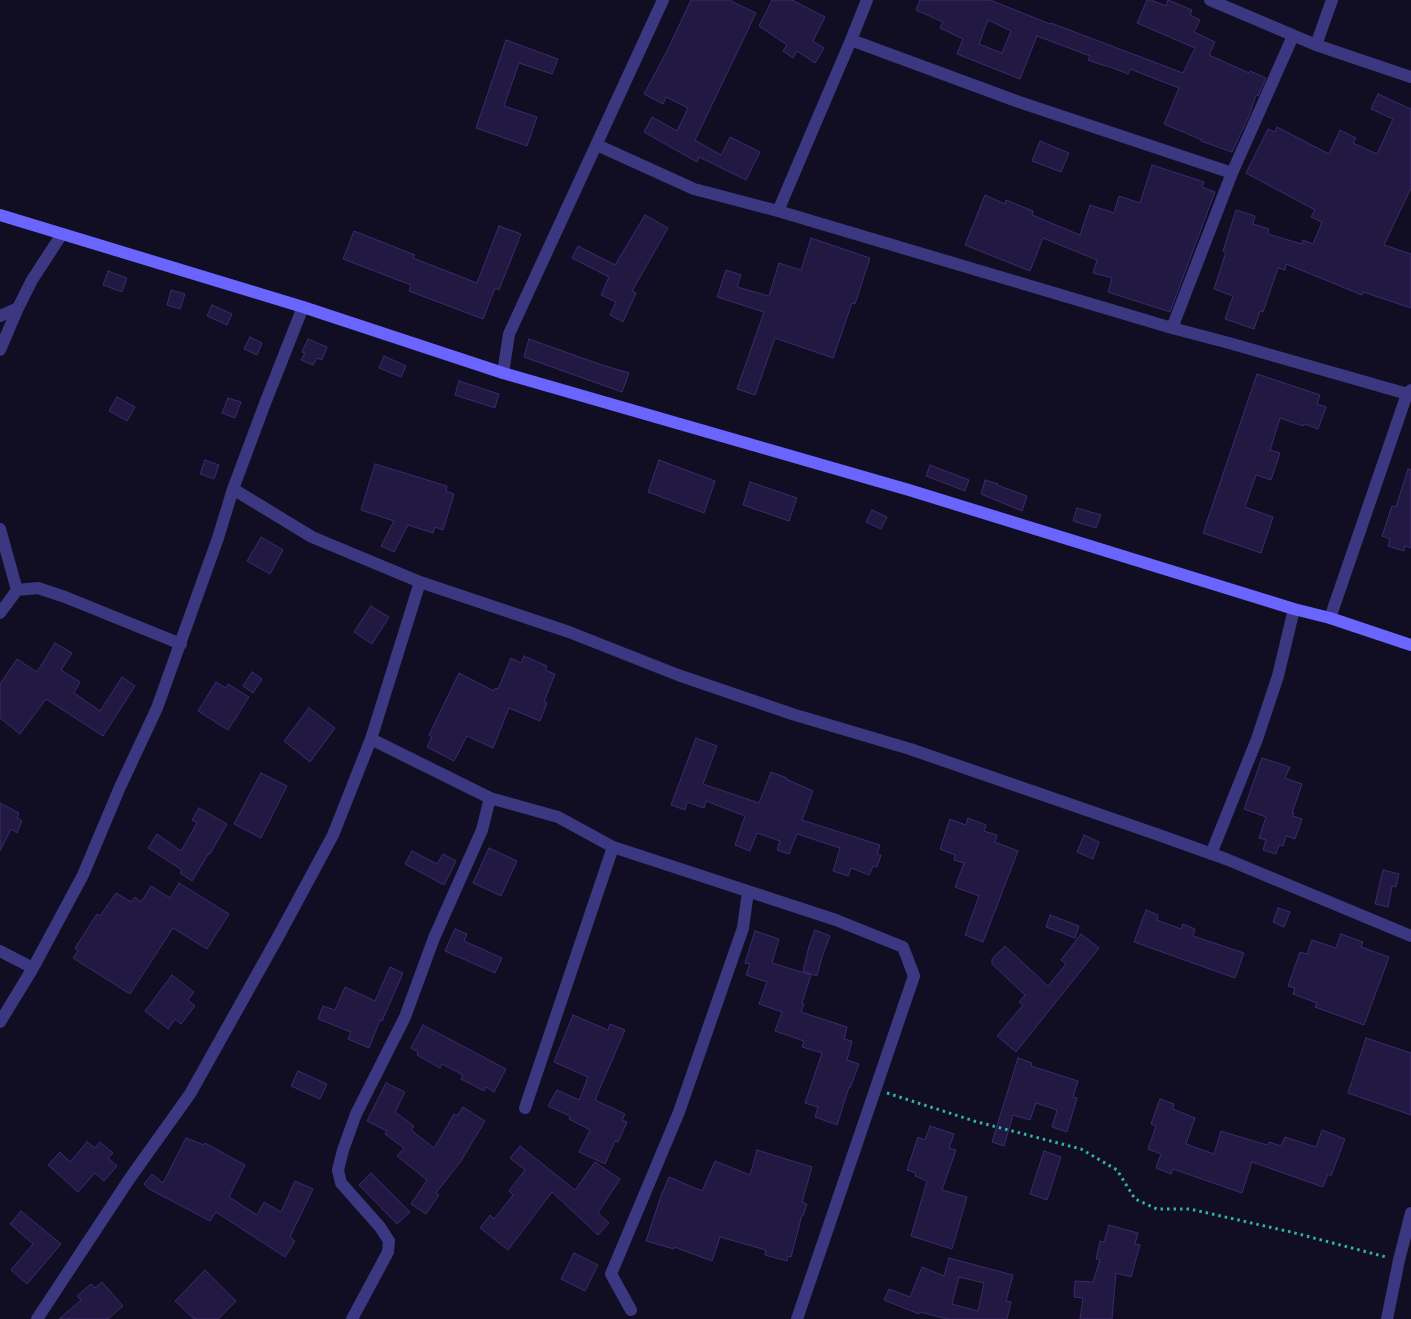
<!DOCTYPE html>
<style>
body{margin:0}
canvas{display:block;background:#110d22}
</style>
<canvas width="1411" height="1319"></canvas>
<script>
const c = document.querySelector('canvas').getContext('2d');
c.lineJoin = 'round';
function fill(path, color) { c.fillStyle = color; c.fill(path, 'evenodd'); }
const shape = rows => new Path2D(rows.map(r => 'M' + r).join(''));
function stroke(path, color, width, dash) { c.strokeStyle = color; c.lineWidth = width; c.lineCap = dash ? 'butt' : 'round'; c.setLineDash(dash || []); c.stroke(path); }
const building = shape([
 [691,0,729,0,756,13,695,140,721,155,730,137,760,152,746,180,699,157,697,162,644,132,652,117,677,131,688,108,666,97,663,104,644,94,667,51,691,0],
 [772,0,792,0,825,17,813,41,824,48,815,63,797,51,793,58,783,51,787,45,759,26,772,0],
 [920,0,990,0,1050,24,1051,23,1183,73,1195,48,1137,23,1147,0,1151,0,1166,6,1168,0,1192,10,1190,15,1200,20,1194,32,1215,42,1209,55,1249,73,1250,71,1266,78,1258,96,1256,95,1249,116,1232,152,1201,141,1202,140,1164,124,1179,88,1130,69,1128,74,1105,65,1105,66,1088,60,1090,56,1037,36,1020,79,957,54,963,39,940,28,943,22,916,10,920,0],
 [988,20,1011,31,1002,53,979,44,988,20],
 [506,40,558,59,552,74,519,63,504,106,537,117,527,146,476,128,506,40],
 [1378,94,1411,109,1411,188,1384,245,1411,254,1411,308,1363,292,1362,295,1286,264,1285,270,1278,268,1263,312,1260,311,1254,329,1225,319,1233,296,1214,289,1226,252,1223,251,1236,210,1255,216,1253,224,1269,229,1268,234,1302,244,1303,240,1313,244,1322,222,1311,217,1315,210,1246,173,1268,129,1275,132,1277,127,1329,154,1340,130,1356,138,1353,143,1377,154,1393,119,1371,109,1378,94],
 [1040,141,1069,153,1061,172,1032,161,1040,141],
 [1152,165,1204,182,1202,187,1215,192,1170,312,1108,292,1112,278,1093,273,1097,260,1043,238,1030,271,965,245,985,195,1005,204,1006,200,1033,211,1032,215,1080,235,1090,205,1114,213,1119,196,1140,203,1152,165],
 [645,215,668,228,632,291,636,293,623,322,610,315,616,302,601,295,609,277,572,258,578,246,615,265,645,215],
 [499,226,521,234,499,290,495,288,483,319,409,291,411,285,343,259,354,231,415,255,413,258,477,283,499,226],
 [811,238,870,258,855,304,852,303,833,358,775,338,755,395,737,389,764,312,717,297,726,270,741,275,737,287,769,296,779,263,801,270,811,238],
 [108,271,127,278,122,292,103,285,108,271],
 [171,290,185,294,180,309,167,305,171,290],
 [212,305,232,314,227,325,207,316,212,305],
 [250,337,262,343,257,355,244,349,250,337],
 [308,339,327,347,322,360,317,358,313,365,301,360,305,353,302,352,308,339],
 [529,339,599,364,629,373,622,392,524,357,529,339],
 [384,356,406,366,401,377,379,368,384,356],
 [1257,374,1320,395,1317,404,1326,407,1318,429,1304,424,1303,426,1280,418,1270,450,1280,453,1271,480,1256,475,1245,507,1273,517,1261,553,1203,533,1257,374],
 [459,381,499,394,495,408,455,395,459,381],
 [117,397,135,407,127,421,109,411,117,397],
 [228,398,241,402,235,418,222,413,228,398],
 [205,460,219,465,214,479,200,474,205,460],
 [659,460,715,481,704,513,648,492,659,460],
 [375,464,447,486,446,491,454,494,443,530,435,527,433,533,408,525,394,552,381,546,394,521,361,510,375,464],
 [930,465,969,480,965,491,926,476,930,465],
 [1408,469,1411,470,1411,548,1405,546,1404,551,1388,546,1390,539,1382,536,1392,506,1396,507,1408,469],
 [985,480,998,484,997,485,1027,496,1022,511,981,494,985,480],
 [750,482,797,498,789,521,743,505,750,482],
 [1077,508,1101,515,1096,528,1073,521,1077,508],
 [872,510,887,517,881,529,866,522,872,510],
 [261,537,283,550,270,574,247,561,261,537],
 [371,606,389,617,372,644,354,632,371,606],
 [55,643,72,653,61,670,80,682,74,693,100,711,122,677,135,686,103,736,46,699,20,734,0,718,0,684,17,659,37,672,55,643],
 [524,656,547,666,545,670,555,674,544,702,547,703,540,721,509,708,493,748,467,736,454,761,427,747,432,737,429,735,459,673,494,691,495,688,498,689,511,658,521,663,524,656],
 [252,672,262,679,253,693,243,686,252,672],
 [216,682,226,688,228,684,249,697,228,730,198,711,216,682],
 [309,708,335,728,310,762,284,741,309,708],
 [696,738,717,746,703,784,759,803,771,772,787,778,786,779,813,791,802,820,880,845,877,854,881,855,877,867,873,866,869,875,851,868,848,876,833,871,840,848,797,834,789,854,777,850,780,841,757,833,750,851,735,845,745,816,706,801,704,808,687,802,685,810,671,805,696,738],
 [1262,758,1290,767,1285,778,1302,784,1292,813,1294,813,1293,816,1302,819,1295,839,1286,836,1283,846,1279,845,1276,854,1263,850,1266,840,1259,838,1266,817,1244,809,1262,758],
 [261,773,287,786,261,838,234,824,261,773],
 [0,803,19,813,17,818,22,821,17,833,11,829,0,851,0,803],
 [199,808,227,824,210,854,209,853,192,881,180,873,182,870,148,848,157,834,181,851,197,823,192,820,199,808],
 [968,818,986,825,984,831,997,835,995,842,1018,851,983,942,965,935,979,896,955,887,964,863,954,860,955,855,940,849,950,819,966,825,968,818],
 [1084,835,1099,842,1093,859,1077,852,1084,835],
 [489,848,517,861,501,896,473,883,489,848],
 [412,851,437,864,443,854,456,861,444,885,405,864,412,851],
 [1383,870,1399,874,1396,887,1392,886,1388,907,1375,904,1383,870],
 [179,883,229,914,207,949,173,928,130,994,73,958,78,950,75,948,97,914,100,916,116,893,131,902,135,897,141,902,151,886,170,898,179,883],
 [1278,908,1290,912,1284,927,1273,922,1278,908],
 [1146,910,1158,915,1157,920,1181,929,1183,924,1195,929,1193,936,1244,953,1235,978,1134,942,1146,910],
 [1050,915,1079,926,1075,938,1046,927,1050,915],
 [455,929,467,934,464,941,502,958,495,973,445,951,455,929],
 [815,930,830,936,822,957,817,976,803,971,809,946,815,930],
 [755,931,779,939,772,963,811,975,802,1003,804,1004,801,1012,847,1027,844,1039,852,1041,847,1060,859,1064,850,1088,849,1087,837,1125,815,1117,818,1107,805,1103,822,1053,802,1047,804,1041,775,1031,782,1012,759,1004,767,982,746,975,750,964,745,963,755,931],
 [1081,934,1099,948,1016,1052,997,1036,1023,1005,1019,1002,1025,995,992,964,992,959,1005,946,1048,986,1066,964,1061,960,1081,934],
 [1341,934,1363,942,1361,947,1389,957,1364,1025,1315,1007,1317,1003,1293,994,1295,988,1288,986,1300,952,1307,954,1312,940,1336,948,1341,934],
 [390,967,403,973,382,1021,380,1020,369,1048,348,1039,351,1032,318,1019,323,1006,335,1010,345,987,375,1001,390,967],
 [172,975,194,992,188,1000,195,1006,181,1024,175,1019,168,1029,145,1011,172,975],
 [573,1015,608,1030,610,1024,625,1030,595,1100,625,1114,622,1120,627,1122,618,1142,615,1141,605,1164,579,1152,590,1130,569,1119,570,1116,548,1106,557,1090,579,1100,588,1077,554,1062,573,1015],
 [423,1025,506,1069,494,1092,486,1087,484,1091,461,1079,463,1075,442,1064,440,1068,417,1055,418,1052,411,1048,423,1025],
 [1366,1038,1411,1053,1411,1115,1348,1093,1366,1038],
 [1018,1058,1032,1063,1031,1066,1078,1081,1073,1097,1077,1098,1067,1132,1052,1127,1057,1110,1036,1103,1030,1120,1013,1115,1004,1146,992,1142,1018,1058],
 [298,1071,327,1084,320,1099,291,1086,298,1071],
 [386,1083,405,1092,395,1112,414,1126,411,1130,434,1148,454,1114,457,1116,463,1107,485,1121,461,1161,436,1193,439,1195,426,1214,411,1204,427,1180,397,1156,404,1148,385,1134,387,1131,367,1121,386,1083],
 [1160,1099,1174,1104,1173,1109,1195,1118,1186,1144,1214,1154,1221,1131,1267,1145,1269,1142,1281,1146,1285,1137,1316,1147,1322,1130,1345,1139,1331,1176,1328,1174,1323,1187,1252,1162,1242,1193,1173,1169,1171,1174,1156,1168,1161,1154,1148,1149,1156,1126,1151,1124,1160,1099],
 [930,1126,954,1134,949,1148,956,1150,942,1190,967,1197,952,1249,911,1236,927,1181,915,1176,916,1173,907,1170,918,1137,925,1140,930,1126],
 [186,1138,204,1145,205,1143,245,1165,229,1197,257,1215,264,1202,281,1212,295,1181,313,1189,290,1237,295,1241,285,1257,216,1212,210,1221,149,1189,144,1184,152,1174,163,1183,186,1138],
 [87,1142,95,1148,100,1142,113,1153,108,1158,117,1166,104,1181,95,1173,78,1192,48,1165,60,1152,70,1162,87,1142],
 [520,1146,575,1190,595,1162,620,1179,598,1213,609,1223,598,1235,552,1192,508,1250,480,1228,490,1215,494,1219,513,1195,509,1191,525,1170,510,1158,520,1146],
 [757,1150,812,1167,802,1202,807,1204,803,1216,802,1215,791,1257,788,1256,787,1261,765,1255,766,1250,720,1237,712,1261,674,1247,674,1249,646,1241,661,1196,669,1177,702,1191,715,1161,750,1175,757,1150],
 [1044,1151,1061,1157,1047,1200,1030,1194,1044,1151],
 [371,1173,410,1212,397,1224,359,1185,371,1173],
 [21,1211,61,1244,27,1284,11,1270,33,1244,10,1224,21,1211],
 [1109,1225,1138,1233,1135,1244,1140,1245,1131,1277,1116,1273,1112,1319,1080,1319,1083,1298,1074,1297,1075,1281,1093,1282,1100,1260,1096,1259,1100,1241,1104,1242,1109,1225],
 [574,1253,598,1265,585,1291,561,1279,574,1253],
 [949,1258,1013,1275,1006,1301,1011,1302,1007,1319,947,1319,920,1312,919,1314,884,1300,889,1289,910,1297,922,1267,944,1276,949,1258],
 [959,1277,984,1283,978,1311,952,1304,959,1277],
 [205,1270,236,1301,218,1319,194,1319,175,1301,205,1270],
 [102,1282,123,1306,108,1319,59,1319,81,1300,77,1296,91,1284,95,1288,102,1282]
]);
fill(building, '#221942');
stroke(building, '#392b6e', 1);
stroke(shape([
 [887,1093,974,1121,1081,1149,1117,1170,1135,1199,1157,1209,1190,1209,1291,1232,1386,1257]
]), '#2eb3ac', 3, [2.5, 4]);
stroke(shape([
 [1210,0,1316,45,1411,77],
 [851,40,1019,102,1232,173],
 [1316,45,1332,0],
 [597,145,694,189,778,211,1172,328,1229,343,1411,395],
 [778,211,851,40,867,0],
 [0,316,18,308],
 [1172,328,1232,173,1293,36],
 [0,350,18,308,32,280,62,234],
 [503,373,509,334,663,0],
 [233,489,312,537,420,582,569,632,678,675,792,714,910,749,1156,834,1226,859,1411,936],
 [0,529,17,590],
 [0,613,17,590,38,588,65,597,181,644],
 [1330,618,1407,394,1411,390],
 [371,739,490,798,558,817,613,847,836,920,903,947,914,976,797,1319],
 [1211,854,1257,739,1278,676,1294,609],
 [0,951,33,968],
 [0,1022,33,968,83,875,120,787,157,708,218,538,233,489,264,406,303,307],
 [525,1108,613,847],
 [631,1310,611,1274,679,1112,743,928,748,892],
 [37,1319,130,1178,190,1094,278,937,333,835,371,739,420,582],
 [352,1319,388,1252,389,1241,380,1227,341,1183,338,1170,343,1150,356,1114,405,1017,434,938,482,830,490,798],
 [1387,1319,1399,1260,1411,1213]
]), '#3b3881', 12);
stroke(shape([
 [0,215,303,307,503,373,909,490,1294,609,1330,618,1411,645]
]), '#6a65ff', 12);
</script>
